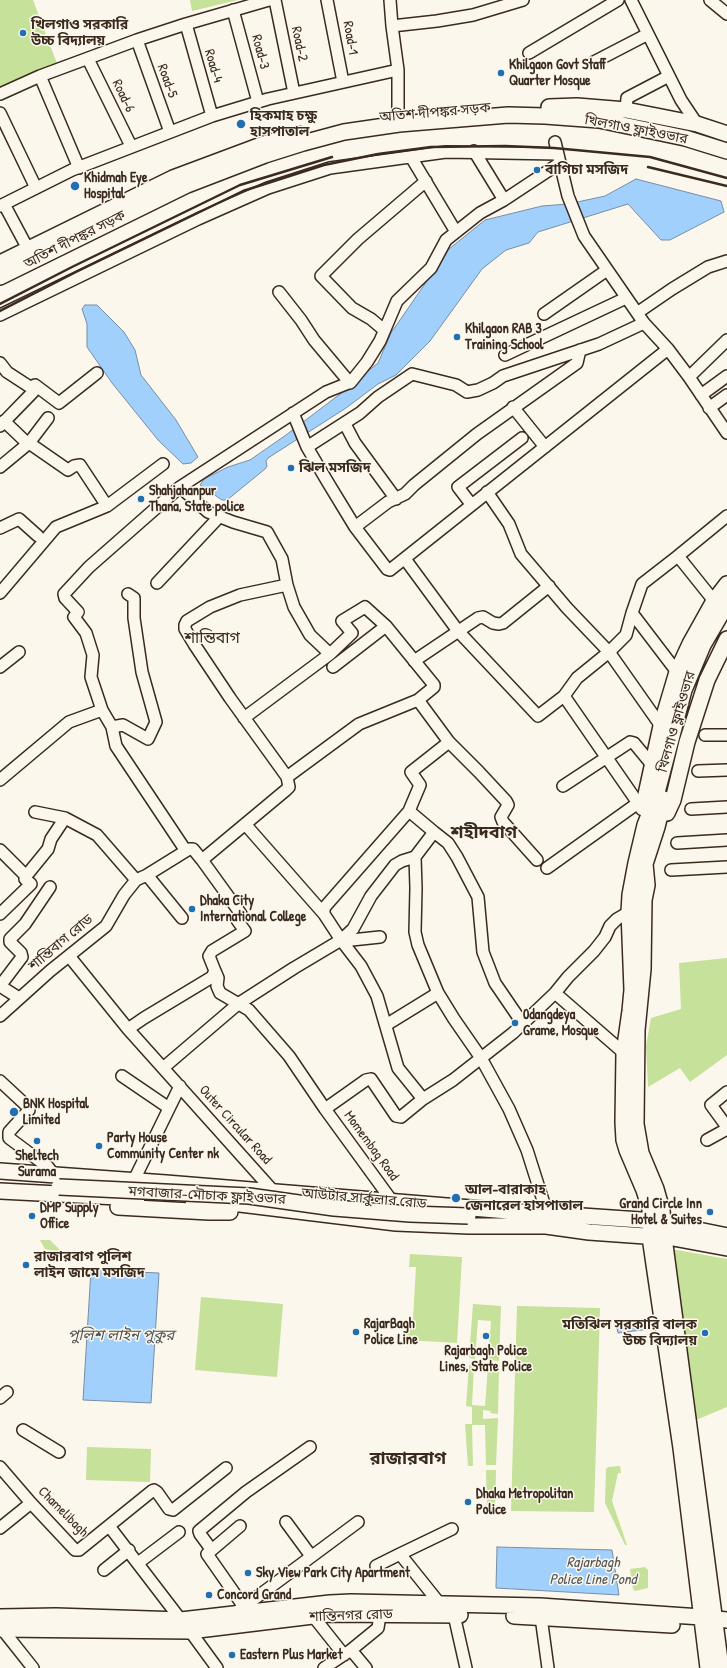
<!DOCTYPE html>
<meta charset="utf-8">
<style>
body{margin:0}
canvas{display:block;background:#fbf7ec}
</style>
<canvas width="727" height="1668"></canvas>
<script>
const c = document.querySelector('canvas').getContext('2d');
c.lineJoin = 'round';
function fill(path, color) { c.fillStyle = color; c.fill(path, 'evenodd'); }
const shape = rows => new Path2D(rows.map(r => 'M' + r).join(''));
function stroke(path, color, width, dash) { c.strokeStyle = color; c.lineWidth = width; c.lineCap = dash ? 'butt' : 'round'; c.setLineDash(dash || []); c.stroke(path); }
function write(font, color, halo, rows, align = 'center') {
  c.font = font + ' "Patrick Hand","Noto Sans Bengali",sans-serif'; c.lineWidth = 3; c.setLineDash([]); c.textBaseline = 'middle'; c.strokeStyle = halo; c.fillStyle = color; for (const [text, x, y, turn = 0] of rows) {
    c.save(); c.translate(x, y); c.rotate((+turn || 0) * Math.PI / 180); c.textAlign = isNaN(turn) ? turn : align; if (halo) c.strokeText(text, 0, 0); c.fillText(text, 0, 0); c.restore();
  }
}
fill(shape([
 [0,0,33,0,58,66,0,91],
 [190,0,238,0,192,11],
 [727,958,727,1055,690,1082,680,1068,648,1087,646,1046,651,1018,681,1009,679,963],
 [40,1240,50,1240,65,1255,64,1259,61,1260,55,1251,45,1249],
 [671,1249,727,1259,727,1407,696,1420],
 [410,1254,462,1257,457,1343,406,1340,407,1319,413,1319,416,1267,409,1267],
 [201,1297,283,1304,277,1377,195,1370],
 [473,1304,501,1306,499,1361,488,1360,491,1321,478,1320,475,1359,469,1358],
 [517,1306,600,1308,594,1512,511,1511],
 [469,1365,474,1365,472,1405,485,1406,488,1366,499,1367,498,1414,490,1413,491,1411,483,1410,483,1419,498,1418,496,1465,486,1465,485,1425,472,1425,473,1466,468,1466,465,1424,472,1424,472,1407,466,1406],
 [87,1447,151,1449,150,1482,86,1480],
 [620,1466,621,1473,618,1473,612,1501,627,1545,625,1545,605,1503,606,1469,608,1467],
 [486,1470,496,1470,495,1509,487,1509],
 [645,1567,648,1570,648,1588,635,1591,633,1589,630,1569]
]), '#c6e199');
const water = shape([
 [636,179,721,201,724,212,670,240,661,240,628,204,538,232,529,243,506,250,482,269,430,341,396,375,378,384,346,408,268,458,266,461,267,466,265,469,227,500,222,500,200,485,204,479,228,467,250,460,286,435,348,388,378,363,391,333,449,249,485,220,542,206,568,204,605,196,636,179],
 [85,305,97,305,124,332,135,350,141,375,176,420,198,457,191,463,183,464,158,440,112,383,87,347,87,324,82,309,85,305],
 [91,1270,159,1273,151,1403,83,1400,91,1270],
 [649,1320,650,1329,618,1333,616,1324,649,1320],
 [497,1547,612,1550,619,1595,496,1588,497,1547]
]);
fill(water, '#a1d0fc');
stroke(water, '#788ea3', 1);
const minor = shape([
 [275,0,294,93],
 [327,0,343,82],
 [390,0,392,26,398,70,398,114],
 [631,0,681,100,697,124],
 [710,0,727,14],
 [233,10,258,102],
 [186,24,212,116],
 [392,26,437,21,473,15,523,0],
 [137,40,170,132],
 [529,53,618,0],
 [88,59,131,146],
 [594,62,648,34],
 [40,76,79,168],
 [0,94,40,76,137,40,186,24,269,0],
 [626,110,627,98,669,76],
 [0,113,36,188],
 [555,142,568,196,584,236,644,323,668,349,689,377,727,433],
 [474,151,504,200],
 [411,157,456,232],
 [4,204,28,249],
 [0,206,72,170,212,116,268,99,398,70],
 [279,292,301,320,314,340,350,383],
 [637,313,672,289,708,267,727,261],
 [544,314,607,270],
 [0,315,198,219,268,188,330,168,446,152,558,154],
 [384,330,371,319,352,308,321,276,358,239,426,181],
 [505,355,626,298],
 [0,363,7,372,30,387,33,389,33,392,0,426],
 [689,377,727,340],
 [30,387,35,385,59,403,97,373],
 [701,395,727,376],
 [513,407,545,447],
 [709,408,727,395],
 [293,413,307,447,327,481,355,527,387,569,390,570,668,349],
 [4,421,28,444],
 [345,424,355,443,396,499],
 [29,443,68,470,74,466,80,465,107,506],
 [307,447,360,413,378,397,412,374,456,385,467,392,478,390,493,383,503,376,599,344,644,323],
 [0,467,29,443,48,418],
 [180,487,208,512,233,522,267,532,282,559,287,585,294,607,310,635,330,654],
 [487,492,509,524,521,554,567,608,609,652,661,726],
 [471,504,458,487,522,438],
 [355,527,388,502,405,494,414,485,477,434,577,363,580,350],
 [0,528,19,519,38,536],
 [405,559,458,631,538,716,564,696,577,678,609,652,626,635,632,613,642,584,678,556],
 [157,583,219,517],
 [0,593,56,527,107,506,163,464],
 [128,594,134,598,134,618,142,672,156,722,148,739,123,725,112,727,102,710,91,677,93,655,86,633,74,617,78,612,65,598,64,594,89,567,180,487,326,392,351,382,367,362,380,341,397,301,431,268,446,240,480,213,504,200,560,163],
 [714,601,678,556,727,516],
 [632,613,677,672],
 [414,661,478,618,483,617,493,623,499,624,503,623,549,586],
 [0,667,19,652],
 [333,667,386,626],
 [564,696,638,803,643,807],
 [418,700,449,742,479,772,506,801,508,805,501,817,503,822,537,860],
 [112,727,116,746,186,851],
 [705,735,727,735],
 [698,771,727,770],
 [287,777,230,698,194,644,185,629,185,625,187,621,210,607,240,595,287,585],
 [0,780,69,722,102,710],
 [563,786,630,742,634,743,653,766],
 [691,809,727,807],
 [409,811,420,785,411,772,449,742],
 [35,812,65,818,97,835,136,880],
 [245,824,324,914],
 [434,832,448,843,457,857,478,897,483,952,495,983,523,1024],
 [677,843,727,840],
 [0,850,26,876,48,849,51,839,65,818],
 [547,868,638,803],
 [671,870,727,867],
 [147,875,182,918],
 [0,914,31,884,25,879,26,876],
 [342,941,380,937],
 [69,956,128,1029,274,1192],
 [215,971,218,978,217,986,220,993,249,1010,289,1056,325,1109,366,1080,371,1079,396,1116,401,1117,423,1099,398,1068,377,996,361,966,341,940,353,929,371,896,395,865,402,861,415,857],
 [0,986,22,957,21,953,10,942,10,939,25,924,50,887],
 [0,986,19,998],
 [555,993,624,1053],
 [0,1016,50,971,106,926,124,895,136,880,147,875,189,849,193,849,202,860,286,790,289,787,287,777,359,724,418,700,434,687,434,685,386,626,365,607,342,621,352,633,330,654,244,718],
 [386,1025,438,993],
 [128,1029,144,1018,212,977,215,971,209,956,212,951,245,931,237,920,241,914,202,860],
 [163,1068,238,1004,294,968,341,940,324,914,324,908,409,811,434,832,415,857,416,888,415,932,418,945,438,993,454,1019,481,1058,509,1109,527,1150,547,1213],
 [122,1076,169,1108],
 [0,1081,29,1108,29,1110,9,1132,9,1138,48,1167,54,1175],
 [727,1092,711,1105,727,1127],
 [423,1099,453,1080,513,1033,555,993,568,977,594,951,605,937,610,926,617,919,629,912],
 [325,1109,392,1201],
 [707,1140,727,1129],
 [134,1180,180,1086],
 [0,1398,7,1392],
 [23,1430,59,1452],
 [0,1467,31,1503,75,1550,79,1550,152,1491,154,1490,157,1492,169,1509,173,1510,226,1468],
 [286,1522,311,1556],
 [109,1526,181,1620],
 [240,1526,207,1554,244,1607],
 [0,1528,31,1503],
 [211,1549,200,1534,199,1531,246,1492,310,1447],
 [138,1563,179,1532],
 [376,1566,400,1554],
 [104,1570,129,1550],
 [435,1604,436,1599,400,1554,452,1529],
 [234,1614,358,1522],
 [454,1615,466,1668],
 [313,1616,344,1655],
 [541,1617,548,1668],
 [2,1629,33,1668],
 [190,1631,217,1668],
 [351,1650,366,1668],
 [324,1668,351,1650,378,1628,380,1615]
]);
const major = shape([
 [549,107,577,106,626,110,697,124,727,134],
 [0,263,173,178,264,144,299,134],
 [0,277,187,185,265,155,303,143,344,132,399,124,508,115,545,116,599,120,685,138,727,151],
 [664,799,657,827,645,864,647,885,644,900,643,969,637,1030,636,1124,641,1153,656,1189,662,1210,665,1245,721,1668],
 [643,808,661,726,677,672,690,644,714,601,727,584],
 [667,813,673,800,687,742,707,680,727,639],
 [0,1171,166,1183,508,1211,641,1220,664,1223,727,1236],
 [0,1191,137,1198],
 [193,1200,240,1204,396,1223,469,1226,546,1226,589,1232,673,1238,727,1248],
 [118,1207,209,1212,230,1212],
 [514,1616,672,1625],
 [0,1617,56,1616,181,1620,330,1603,351,1602,540,1606,701,1617,727,1620],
 [0,1629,190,1631,329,1614,460,1615],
 [708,1668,681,1448,651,1244,650,1209,644,1190,627,1150,624,1140,623,1122,624,1053,630,1011,632,990,629,912,630,895,636,863,645,825,655,800,684,690,703,645,727,604]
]);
stroke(minor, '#3b2a1e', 14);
stroke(major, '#3b2a1e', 18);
stroke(minor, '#fbf7ec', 11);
stroke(major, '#fbf7ec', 15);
stroke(shape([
 [648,167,727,186],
 [0,304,72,267,240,185,332,157],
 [0,311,76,272,243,191,324,165,378,154,431,147,505,146,554,148,650,157,727,178]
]), '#3b2a1e', 2.5);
const majorBridge = shape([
 [59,1187,249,1196,334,1208,410,1214,468,1216]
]);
stroke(majorBridge, '#3b2a1e', 18, []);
stroke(majorBridge, '#fbf7ec', 15);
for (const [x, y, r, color] of [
 [23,33,4,"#1f6fb2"],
 [501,73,4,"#1f6fb2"],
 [241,124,5,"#1f6fb2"],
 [537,170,4,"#1f6fb2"],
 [75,186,5,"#1f6fb2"],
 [457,337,4,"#1f6fb2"],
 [291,468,4,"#1f6fb2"],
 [141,499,4,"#1f6fb2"],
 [192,909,4,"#1f6fb2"],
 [515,1023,4,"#1f6fb2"],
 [14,1112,5,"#1f6fb2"],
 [37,1141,4,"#1f6fb2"],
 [99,1146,4,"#1f6fb2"],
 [456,1198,5,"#1f6fb2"],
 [710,1212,4,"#1f6fb2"],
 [32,1216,4,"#1f6fb2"],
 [26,1265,4,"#1f6fb2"],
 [356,1332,4,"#1f6fb2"],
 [705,1333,4,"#1f6fb2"],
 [486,1336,4,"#1f6fb2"],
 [468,1502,4,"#1f6fb2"],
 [248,1573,4,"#1f6fb2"],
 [209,1595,4,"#1f6fb2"],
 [232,1655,4,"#1f6fb2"]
]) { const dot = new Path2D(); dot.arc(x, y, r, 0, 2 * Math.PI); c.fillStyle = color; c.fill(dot); stroke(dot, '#fbf7ec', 1.5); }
write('bold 14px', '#3b2a1e', '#fbf7ec', [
 ["খিলগাও সরকারি",31,25],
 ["উচ্চ বিদ্যালয়",31,41],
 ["Khilgaon Govt Staff",509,65],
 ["Quarter Mosque",509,81],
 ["হিকমাহ চক্ষু",250,116],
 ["হাসপাতাল",250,132],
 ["বাগিচা মসজিদ",545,170],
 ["Khidmah Eye",84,178],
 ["Hospital",84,194],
 ["Khilgaon RAB 3",465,329],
 ["Training School",465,345],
 ["ঝিল মসজিদ",299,468],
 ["Shahjahanpur",149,491],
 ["Thana, State police",149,507],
 ["Dhaka City",200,901],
 ["International College",200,917],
 ["0dangdeya",523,1015],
 ["Grame, Mosque",523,1031],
 ["BNK Hospital",23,1104],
 ["Limited",23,1120],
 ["Party House",107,1138],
 ["Community Center nk",107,1154],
 ["Sheltech",37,1156,"center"],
 ["Surama",37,1172,"center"],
 ["আল-বারাকাহ",465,1190],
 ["জেনারেল হাসপাতাল",465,1206],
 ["Grand Circle Inn",702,1204,"right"],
 ["Hotel & Suites",702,1220,"right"],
 ["DMP Supply",40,1208],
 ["Office",40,1224],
 ["রাজারবাগ পুলিশ",34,1257],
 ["লাইন জামে মসজিদ",34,1273],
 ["RajarBagh",364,1324],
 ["Police Line",364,1340],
 ["মতিঝিল সরকারি বালক",697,1325,"right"],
 ["উচ্চ বিদ্যালয়",697,1341,"right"],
 ["Rajarbagh Police",486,1351,"center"],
 ["Lines, State Police",486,1367,"center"],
 ["Dhaka Metropolitan",476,1494],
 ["Police",476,1510],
 ["Sky View Park City Apartment",256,1573],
 ["Concord Grand",217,1595],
 ["Eastern Plus Market",240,1655]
], 'left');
write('14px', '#3b2a1e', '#fbf7ec', [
 ["Road-1",350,38,80],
 ["Road-2",299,44,78],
 ["Road-3",260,52,75],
 ["Road-4",213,66,74],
 ["Road-5",167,81,70],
 ["Road-6",123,96,64],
 ["অতিশ দীপঙ্কর সড়ক",435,113,-5],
 ["খিলগাও ফ্লাইওভার",636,130,11],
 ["অতিশ দীপঙ্কর সড়ক",75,240,-27],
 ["খিলগাও ফ্লাইওভার",677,722,-74],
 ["শান্তিবাগ রোড",61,943,-40],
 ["Outer Circular Road",235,1125,48],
 ["Momembag Road",371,1146,54],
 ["মগবাজার-মৌচাক ফ্লাইওভার",207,1196,3],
 ["আউটার সার্কুলার রোড",364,1199,5],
 ["Chamelibagh",63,1512,45],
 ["শান্তিনগর রোড",351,1616,-2]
]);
write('italic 15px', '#545456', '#fbf7ec', [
 ["পুলিশ লাইন পুকুর",121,1336],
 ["Rajarbagh",593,1563],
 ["Police Line Pond",593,1580]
]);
write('16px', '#3b2a1e', '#fbf7ec', [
 ["শান্তিবাগ",212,639]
]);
write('bold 18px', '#3b2a1e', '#fbf7ec', [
 ["শহীদবাগ",484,833],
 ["রাজারবাগ",408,1459]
]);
</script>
